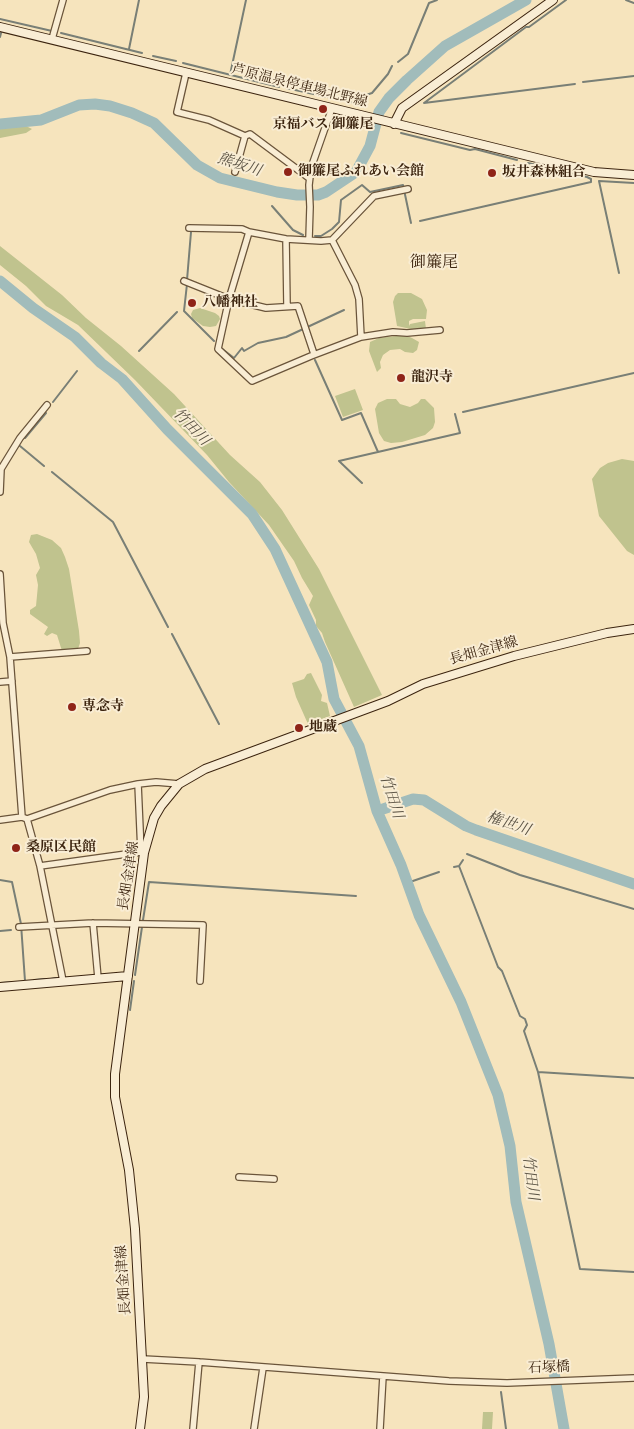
<!DOCTYPE html>
<meta charset="utf-8">
<style>
body{margin:0}
canvas{display:block;background:#f6e4bd}
</style>
<canvas width="634" height="1429"></canvas>
<script>
const c = document.querySelector('canvas').getContext('2d');
c.lineJoin = 'round';
function fill(path, color) { c.fillStyle = color; c.fill(path, 'evenodd'); }
const shape = rows => new Path2D(rows.map(r => 'M' + r).join(''));
function stroke(path, color, width, dash) { c.strokeStyle = color; c.lineWidth = width; c.lineCap = dash ? 'butt' : 'round'; c.setLineDash(dash || []); c.stroke(path); }
function write(font, color, halo, rows, align = 'center') {
  c.font = font + ' Vollkorn,"Noto Serif JP",serif'; c.lineWidth = 4; c.setLineDash([]); c.textBaseline = 'middle'; c.strokeStyle = halo; c.fillStyle = color; for (const [text, x, y, turn = 0] of rows) {
    c.save(); c.translate(x, y); c.rotate((+turn || 0) * Math.PI / 180); c.textAlign = isNaN(turn) ? turn : align; if (halo) c.strokeText(text, 0, 0); c.fillText(text, 0, 0); c.restore();
  }
}
fill(shape([
 [17,127,28,127,32,129,26,133,0,138,0,129],
 [0,246,62,295,86,318,121,346,174,394,230,455,260,482,282,510,319,569,382,695,354,707,325,642,322,633,316,626,316,620,309,605,313,596,302,578,294,561,269,525,229,482,207,455,135,380,78,325,46,306,26,286,0,265],
 [398,293,411,293,422,299,427,310,426,319,413,319,409,321,409,324,410,326,410,324,425,321,426,329,411,331,411,329,397,326,393,302,395,296],
 [200,308,215,313,219,316,220,319,216,326,210,327,203,326,192,318,191,314,193,310],
 [405,335,412,338,419,342,417,350,413,353,405,352,400,349,390,350,383,355,380,362,381,368,377,372,369,351,370,342,379,338],
 [355,389,363,410,343,417,335,396],
 [387,399,396,399,400,404,410,407,418,403,421,399,425,399,434,408,435,422,433,428,425,435,402,442,391,443,384,441,379,433,375,409,378,403],
 [622,459,634,461,634,555,627,551,599,516,592,479,600,468,608,463],
 [37,534,52,540,61,548,65,557,69,569,79,631,80,643,78,649,62,651,57,635,52,633,47,636,44,634,48,627,30,614,30,610,36,606,38,585,36,575,40,568,36,554,29,542,31,535],
 [311,673,322,695,321,701,327,703,330,716,308,724,296,697,292,683,304,679,307,674],
 [483,1412,493,1412,492,1429,482,1429]
]), '#c0c38e');
stroke(shape([
 [566,0,529,27,526,27,424,103,575,84],
 [626,0,634,3],
 [0,19,52,31],
 [61,33,142,53],
 [0,37,1,33],
 [129,49,139,0],
 [153,56,176,61],
 [398,62,408,54,429,3,437,0],
 [183,63,279,87],
 [230,75,246,0],
 [583,82,634,76],
 [286,88,355,103,358,95,366,95,372,93,388,74,392,66],
 [401,133,470,150,475,149,517,160],
 [272,206,293,230,303,235],
 [420,221,591,182,591,179,587,177,528,163],
 [315,236,321,236,332,229,339,222,341,200,362,185,370,192,403,185,411,223],
 [619,273,599,181,634,183],
 [187,280,191,232],
 [187,284,184,311,214,341],
 [221,348,234,358,242,348,244,351,258,343,286,337,344,310],
 [139,351,177,312],
 [315,360,342,420,361,413,378,452],
 [53,402,77,371],
 [463,412,634,373],
 [25,438,46,413],
 [20,446,44,466],
 [52,472,113,522,168,627],
 [362,483,339,461,460,433,455,414],
 [172,634,219,724],
 [467,854,520,875,634,909],
 [463,860,459,866,498,967,502,971,520,1016,525,1019,527,1025,524,1031,538,1072,634,1078],
 [454,867,459,866],
 [0,880,12,882,21,924,25,981],
 [407,883,439,872],
 [143,920,149,882,356,896],
 [0,931,11,930],
 [135,975,142,927],
 [51,979,56,978],
 [34,980,45,979],
 [0,983,15,982],
 [130,1010,134,981],
 [538,1072,580,1269,634,1272],
 [501,1392,506,1429]
]), '#797f76', 2);
stroke(shape([
 [0,124,41,120,79,105,95,104,110,106,132,113,154,123,197,165,220,178,277,192,297,195,318,195,326,192,356,172,370,146,379,112,389,98,407,80,445,46,526,0],
 [0,281,33,308,75,337,101,363,122,379,167,429,252,514,275,549,327,662,334,699,359,746,377,811,401,865,419,915,461,1002,498,1095,510,1146,516,1202,549,1344,564,1429],
 [377,811,413,799,424,800,466,826,476,830,634,884]
]), '#a1bcbb', 11);
const street = shape([
 [52,39,63,0],
 [186,73,177,112,209,120,245,136,235,172],
 [245,136,250,134,309,178],
 [189,228,242,229,249,232,286,239,321,241,332,240,374,196,408,189],
 [249,232,229,299,218,349,252,381,311,356,361,337,393,332,407,333,440,330],
 [286,239,287,306],
 [309,239,310,207,309,185,311,168,332,108],
 [332,240,355,285,359,299,361,337],
 [184,281,229,299,266,308,298,306,314,354],
 [0,492,1,469,20,438,47,405],
 [0,574,3,623,10,657,22,817],
 [10,657,87,651],
 [0,682,12,681],
 [138,784,141,852,144,853],
 [27,819,40,866,63,981],
 [0,820,22,817,27,819,110,790,138,784,156,782,179,784],
 [40,866,141,852],
 [93,923,98,978],
 [19,927,93,923,203,925,200,981],
 [239,1177,274,1179],
 [143,1359,199,1362,449,1381,507,1383,634,1378],
 [193,1429,199,1362],
 [254,1429,263,1368],
 [380,1429,383,1376]
]);
const secondary = shape([
 [0,27,594,172,634,175],
 [394,124,402,108,553,0],
 [0,987,128,976],
 [140,1429,144,1397,135,1229,129,1170,115,1097,115,1074,144,853,154,818,161,806,179,784,205,769,388,701,423,684,514,656,607,633,634,629]
]);
stroke(street, '#6a543a', 8);
stroke(secondary, '#3c240f', 10);
stroke(street, '#f9edd4', 5.5);
stroke(secondary, '#f9edd4', 8);
for (const [x, y, r, color] of [
 [323,109,5,"#8f2418"],
 [288,172,5,"#8f2418"],
 [492,173,5,"#8f2418"],
 [192,303,5,"#8f2418"],
 [401,378,5,"#8f2418"],
 [72,707,5,"#8f2418"],
 [299,728,5,"#8f2418"],
 [16,848,5,"#8f2418"]
]) { const dot = new Path2D(); dot.arc(x, y, r, 0, 2 * Math.PI); c.fillStyle = color; c.fill(dot); stroke(dot, '#f9edd4', 2); }
write('14px', '#3c240f', '#f9edd4', [
 ["芦原温泉停車場北野線",299,87,14],
 ["長畑金津線",484,652,-16],
 ["長畑金津線",130,876,-81],
 ["長畑金津線",125,1280,-94],
 ["石塚橋",549,1369,-2]
]);
write('bold 14px', '#3c240f', '#f9edd4', [
 ["京福バス 御簾尾",323,125,"center"],
 ["御簾尾ふれあい会館",298,172],
 ["坂井森林組合",502,173],
 ["八幡神社",202,303],
 ["龍沢寺",411,378],
 ["専念寺",82,707],
 ["地蔵",309,728],
 ["桑原区民館",26,848]
], 'left');
write('italic 15px', '#5a5243', '#f9edd4', [
 ["熊坂川",239,166,18],
 ["竹田川",190,428,46],
 ["竹田川",390,797,72],
 ["権世川",508,825,19],
 ["竹田川",529,1178,83]
]);
write('16px', '#3c240f', '#f9edd4', [
 ["御簾尾",434,264]
]);
</script>
